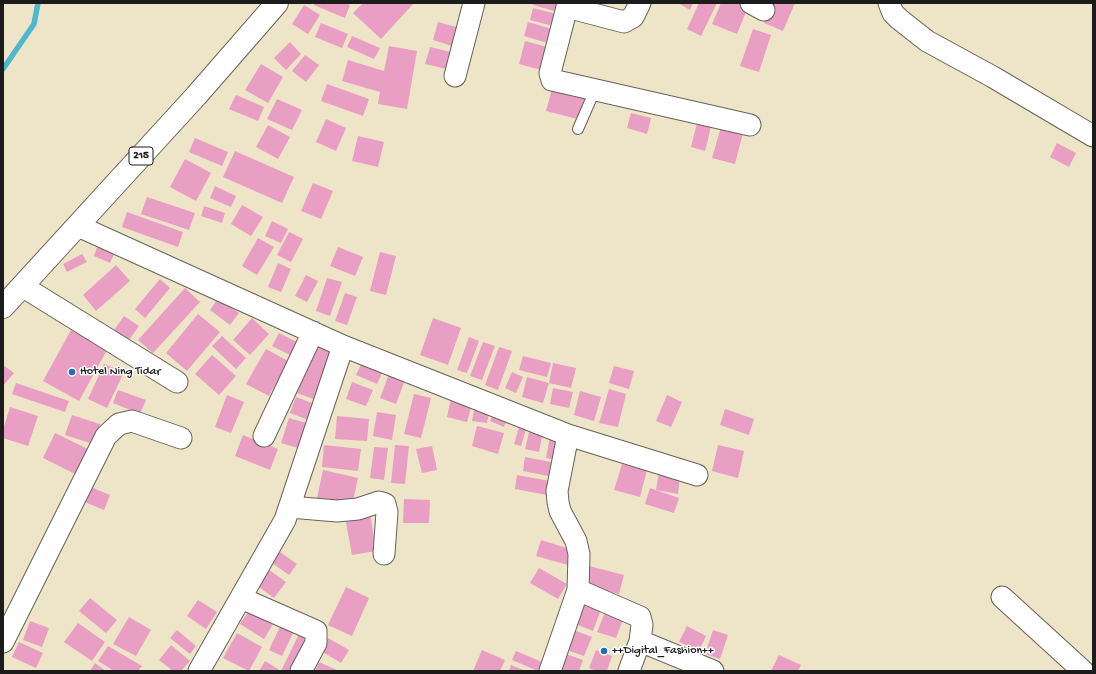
<!DOCTYPE html>
<style>
body{margin:0}
#map{position:relative;width:1096px;height:674px;overflow:hidden;background:#eee5c8;font-family:"Gochi Hand",sans-serif}
canvas{display:block}
.frame{position:absolute;inset:0;border:4px solid #1c1c1c;pointer-events:none}
</style>
<div id="map">
<canvas width="1096" height="674"></canvas>
<div class="frame"></div>
</div>
<script>
const c = document.querySelector('canvas').getContext('2d');
c.lineJoin = 'round';
const shape = rows => new Path2D(rows.map(r => 'M' + r).join(''));
function stroke(path, color, width, dash) { c.strokeStyle = color; c.lineWidth = width; c.lineCap = dash ? 'butt' : 'round'; c.setLineDash(dash || []); c.stroke(path); }
function fill(path, color) { c.fillStyle = color; c.fill(path, 'evenodd'); }
function write(font, color, halo, rows, align = 'center') {
  c.font = font + ' "Gochi Hand",sans-serif'; c.lineWidth = 3; c.setLineDash([]); c.textBaseline = 'middle'; c.strokeStyle = halo; c.fillStyle = color; for (const [text, x, y, turn = 0] of rows) {
    c.save(); c.translate(x, y); c.rotate((+turn || 0) * Math.PI / 180); c.textAlign = isNaN(turn) ? turn : align; if (halo) c.strokeText(text, 0, 0); c.fillText(text, 0, 0); c.restore();
  }
}
stroke(shape([
 [3,69,34,24,38,3]
]), '#4fb8cd', 5.5);
fill(shape([
 [315,3,344,3,350,5,345,18,314,5],
 [363,3,414,3,381,39,353,13],
 [534,3,564,3,561,13,533,5],
 [678,3,693,3,690,10],
 [699,3,717,3,701,36,687,29],
 [721,3,737,3,748,7,737,34,712,24],
 [772,3,795,3,783,31,764,23],
 [304,5,320,15,308,34,292,24],
 [533,8,556,14,553,26,530,20],
 [438,22,460,28,455,47,433,40],
 [528,22,555,30,551,44,524,36],
 [321,23,348,34,342,48,315,37],
 [753,29,771,35,759,72,740,66],
 [352,36,380,48,374,59,347,47],
 [525,41,551,48,545,71,519,64],
 [290,42,301,54,286,70,274,58],
 [389,46,417,51,407,109,378,104,380,92,342,81,348,60,384,71],
 [430,47,455,53,451,70,425,64],
 [305,55,319,65,306,82,292,71],
 [261,64,283,77,268,103,245,90],
 [327,84,369,99,363,116,321,101],
 [552,89,587,99,581,120,546,111],
 [236,95,264,107,258,121,229,109],
 [277,99,302,110,292,130,267,119],
 [631,113,651,118,647,134,627,128],
 [326,119,346,128,336,151,316,142],
 [697,123,711,127,705,151,691,147],
 [268,125,290,137,278,159,256,147],
 [721,127,743,133,735,164,712,158],
 [358,136,384,142,378,167,352,161],
 [195,138,228,152,222,166,189,152],
 [1057,143,1076,153,1069,167,1050,157],
 [235,151,294,177,282,203,223,177],
 [185,159,211,173,196,201,170,187],
 [313,183,333,191,321,219,301,211],
 [215,186,236,196,231,207,210,198],
 [147,197,195,213,189,230,141,214],
 [242,205,263,217,251,236,231,224],
 [204,206,225,213,222,223,201,216],
 [127,212,183,232,178,247,122,227],
 [272,221,288,229,281,243,265,236],
 [289,232,303,239,291,262,277,255],
 [258,238,274,247,257,275,242,266],
 [97,247,114,254,110,263,94,256],
 [338,247,363,257,355,276,330,266],
 [380,252,396,256,386,295,370,291],
 [82,254,87,262,67,272,63,264],
 [278,263,291,269,281,292,268,287],
 [116,265,130,281,96,311,83,295],
 [306,275,318,281,307,302,295,296],
 [327,278,342,282,330,316,316,311],
 [160,279,170,288,145,318,135,309],
 [185,288,200,302,153,353,138,340],
 [345,293,357,297,347,325,335,321],
 [218,298,239,313,230,325,210,310],
 [198,314,220,332,187,371,166,353],
 [124,316,139,326,126,344,112,333],
 [252,318,269,334,250,355,233,340],
 [433,318,461,328,448,365,420,355],
 [71,330,107,350,79,401,43,381],
 [279,333,305,346,298,359,272,346],
 [222,336,246,358,236,369,212,346],
 [469,337,479,341,467,373,457,370],
 [483,342,495,346,482,380,470,376],
 [314,346,338,354,321,402,297,393],
 [499,347,512,351,498,390,485,385],
 [266,349,288,361,269,396,246,384],
 [212,355,236,376,219,395,195,374],
 [523,356,551,363,547,377,519,370],
 [363,360,384,369,377,384,356,375],
 [553,363,576,368,571,388,549,383],
 [104,364,124,372,107,408,88,399],
 [3,365,14,373,3,386],
 [614,366,634,371,629,389,609,383],
 [512,372,523,377,516,393,505,388],
 [389,374,405,380,396,404,380,398],
 [527,377,549,383,543,403,522,397],
 [352,382,373,390,366,406,346,399],
 [16,383,69,401,65,412,12,394],
 [553,388,573,392,569,408,550,404],
 [609,389,626,394,618,427,599,423],
 [118,390,146,400,140,414,113,403],
 [580,391,601,397,594,421,574,415],
 [414,394,431,398,421,438,404,434],
 [227,395,244,402,231,433,215,427],
 [667,395,682,402,671,427,656,421],
 [296,397,320,406,314,422,290,413],
 [451,398,472,404,467,422,447,417],
 [475,405,490,408,487,423,472,421],
 [10,407,38,416,28,446,3,438,3,430],
 [725,409,754,419,749,435,720,425],
 [495,410,508,415,504,427,490,421],
 [377,412,396,415,392,440,373,436],
 [72,415,100,424,93,444,65,435],
 [337,416,369,419,367,441,335,439],
 [289,418,313,425,305,450,281,443],
 [520,424,527,426,521,446,514,444],
 [531,424,544,427,539,452,525,449],
 [477,426,504,433,498,454,472,446],
 [55,433,90,450,77,475,43,458],
 [243,435,278,449,270,470,235,456],
 [550,437,562,439,558,460,546,458],
 [324,445,361,449,358,471,322,467],
 [395,445,409,446,405,484,391,483],
 [718,445,744,451,738,478,712,471],
 [432,446,437,470,422,473,416,449],
 [374,447,388,448,384,480,370,478],
 [525,457,556,463,553,477,523,471],
 [622,464,647,470,640,497,614,490],
 [323,470,358,478,352,506,317,498],
 [659,472,680,476,678,494,656,490],
 [517,475,550,481,547,495,515,489],
 [86,485,110,495,104,510,80,500],
 [650,488,679,498,674,513,645,504],
 [404,499,430,500,429,523,403,523],
 [370,513,376,551,352,555,345,517],
 [541,540,573,550,568,565,536,556],
 [280,552,297,564,289,575,272,563],
 [585,565,624,575,619,594,580,583],
 [539,568,567,584,558,599,530,583],
 [268,569,286,582,274,598,256,585],
 [346,587,369,598,352,636,328,625],
 [90,598,117,620,106,633,79,611],
 [582,599,602,607,593,631,573,623],
 [198,600,217,612,206,629,187,616],
 [253,605,276,619,264,639,240,624],
 [606,610,624,617,616,638,597,632],
 [129,617,151,630,136,656,113,644],
 [284,618,297,625,282,656,269,650],
 [30,621,49,628,42,647,23,640],
 [78,623,105,642,92,661,64,642],
 [687,626,706,636,699,651,679,642],
 [302,628,313,633,295,671,281,671],
 [571,629,592,637,584,656,564,649],
 [177,630,196,646,190,654,170,638],
 [713,630,728,635,720,659,705,654],
 [237,633,262,647,249,671,223,658],
 [328,638,349,650,341,663,321,651],
 [19,642,43,653,36,668,12,657],
 [171,645,190,661,181,671,173,671,159,660],
 [108,646,142,666,138,671,114,671,98,661],
 [482,650,505,660,500,671,473,671],
 [596,650,612,656,607,671,596,671,589,668],
 [516,651,542,662,538,671,512,660],
 [566,654,583,660,579,671,560,670],
 [779,655,801,665,798,671,771,671],
 [265,661,278,669,277,671,259,671],
 [319,662,339,671,315,671],
 [95,663,106,671,90,671],
 [511,665,526,671,509,671]
]), '#e99ec3');
const lane = shape([
 [578,129,595,90]
]);
const street = shape([
 [568,3,550,73,552,80,750,125],
 [751,3,764,10],
 [889,3,893,13,899,19,927,41,993,77,1093,136],
 [567,7,624,22,633,17,640,3],
 [455,76,474,3],
 [78,226,343,346,568,435,557,491,558,502,560,511,576,541,579,554,578,590],
 [22,286,177,382],
 [568,435,697,475],
 [264,436,313,332],
 [290,507,337,511,358,509,379,502,385,504,387,512,384,554],
 [1002,597,1083,671],
 [241,598,316,631,316,643,301,671],
 [640,641,713,671],
 [3,642,106,436,119,424,132,421,181,438],
 [199,671,285,520,343,346],
 [550,671,578,590,640,617,642,625,640,641,629,671]
]);
const primary = shape([
 [3,307,196,96,277,3]
]);
stroke(lane, '#666258', 12);
stroke(street, '#666258', 23);
stroke(primary, '#666258', 24);
stroke(lane, '#fff', 10);
stroke(street, '#fff', 21);
stroke(primary, '#fff', 22);
for (const [x, y, r, color] of [
 [72,372,4,"#1f6fb2"],
 [604,651,4,"#1f6fb2"]
]) { const dot = new Path2D(); dot.arc(x, y, r, 0, 2 * Math.PI); c.fillStyle = color; c.fill(dot); stroke(dot, '#fff', 1.5); }
for (const [x, y, w] of [
 [141,156,24]
]) { const box = new Path2D(); box.roundRect(x - w / 2, y - 9, w, 18, 3); c.fillStyle = '#fff'; c.fill(box); stroke(box, '#1c1c1c', 1); }
write('bold 11px', '#1c1c1c', null, [
 ["215",141,156]
]);
write('12px', '#1c1c1c', '#fff', [
 ["Hotel Ning Tidar",80,372],
 ["++Digital_Fashion++",612,651]
], 'left');
</script>
